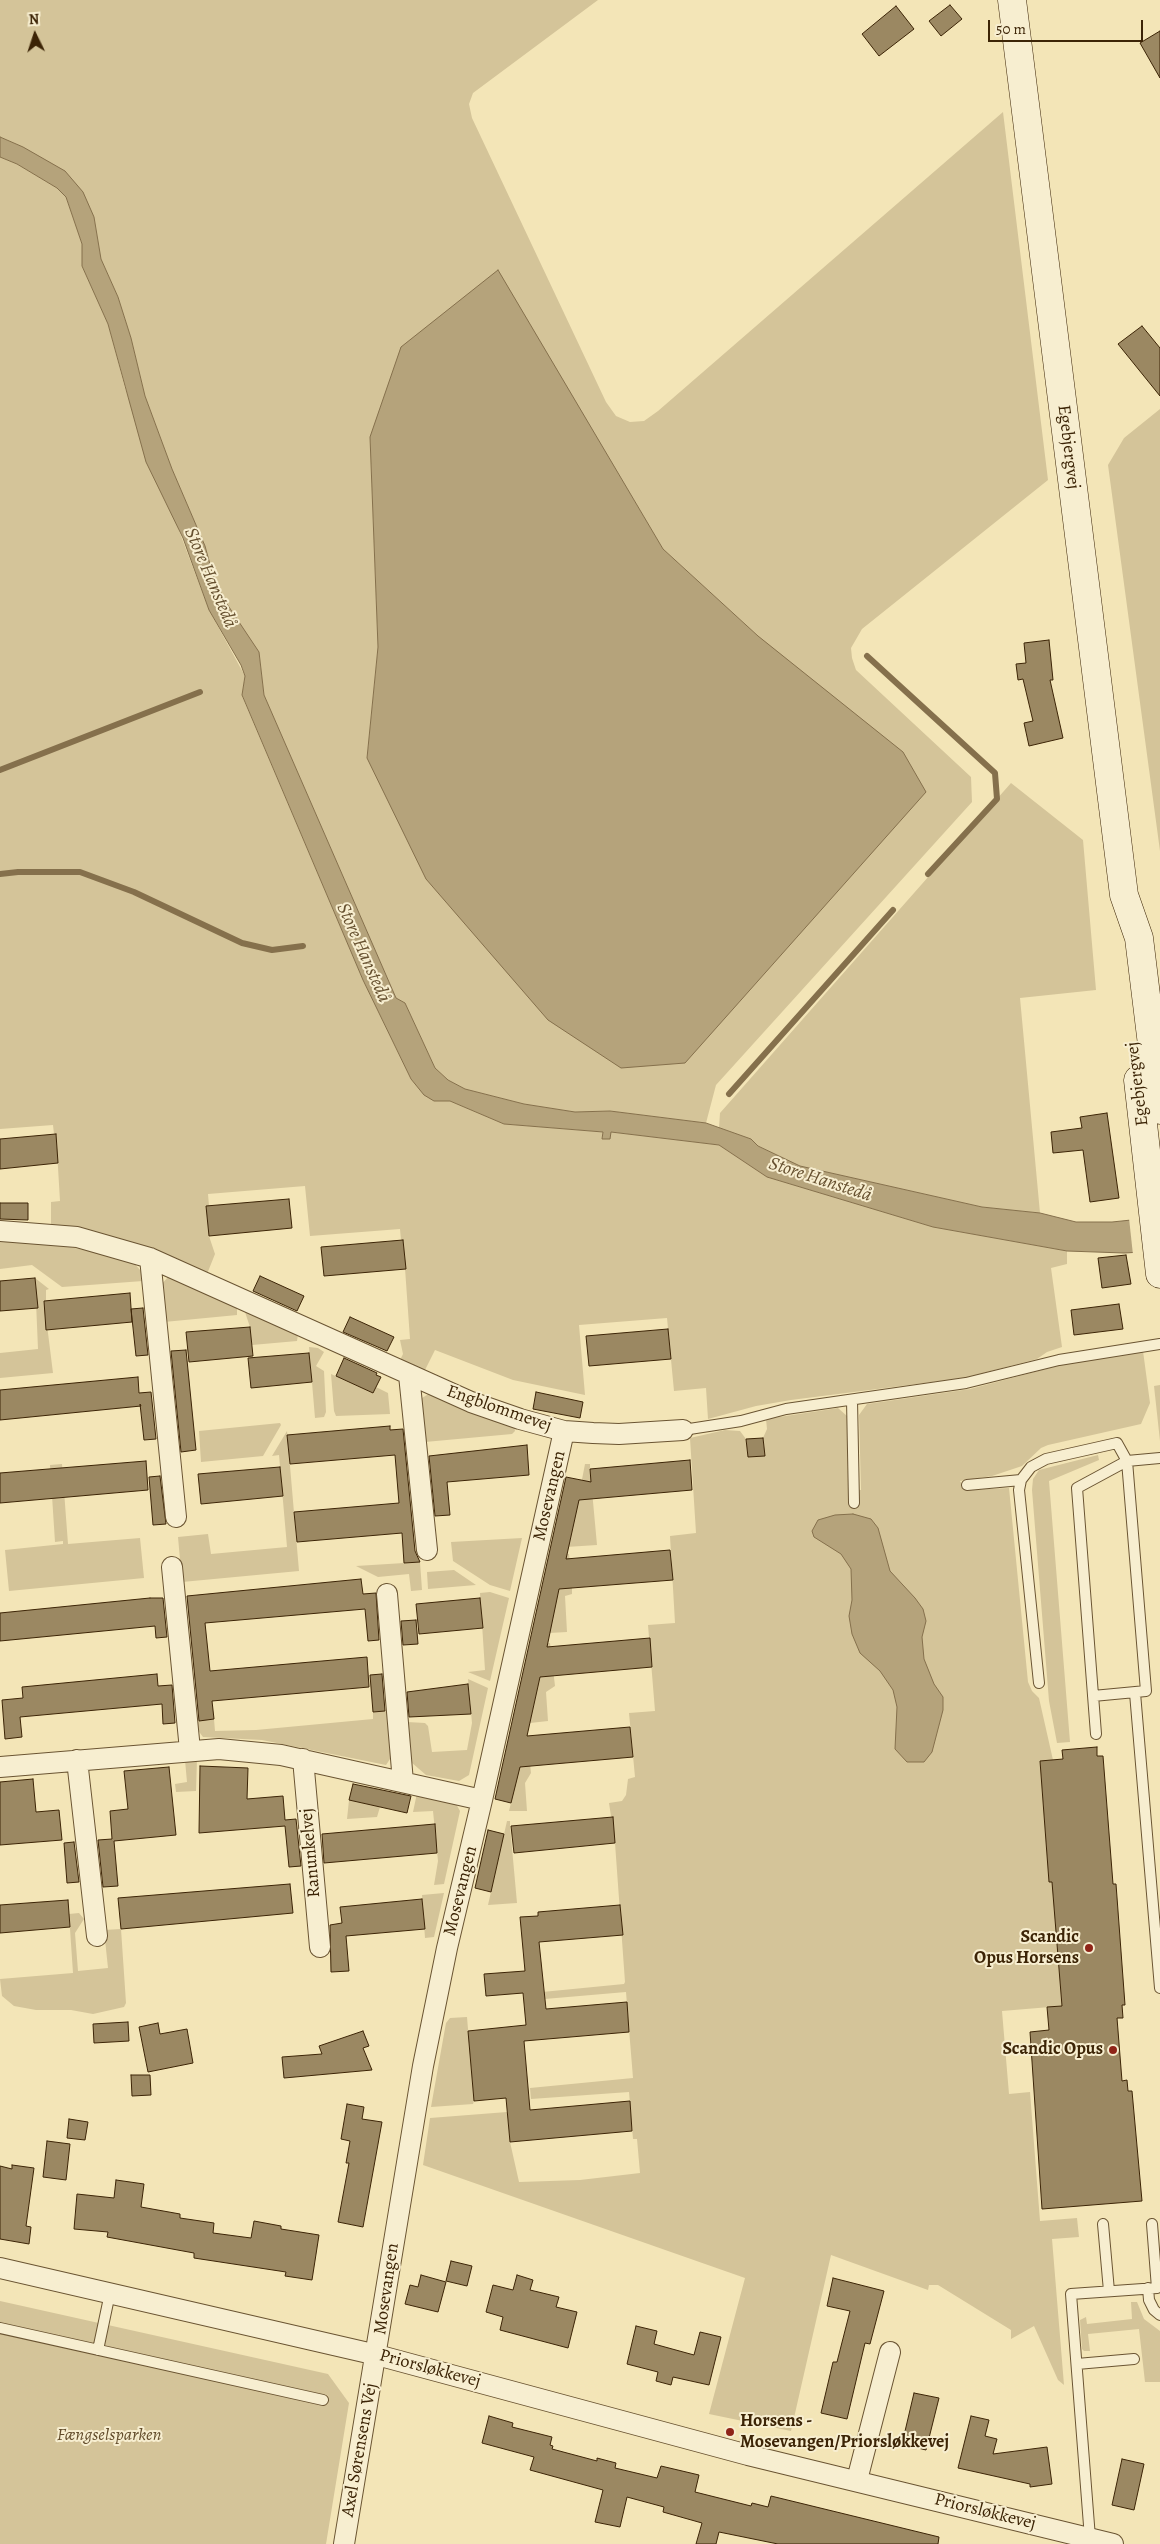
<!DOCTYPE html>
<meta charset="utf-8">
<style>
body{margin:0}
#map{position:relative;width:1160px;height:2544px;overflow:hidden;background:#f3e5b7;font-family:Alegreya,serif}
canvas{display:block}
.north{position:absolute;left:10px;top:10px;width:50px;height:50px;-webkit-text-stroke:4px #f7eed0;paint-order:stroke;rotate:356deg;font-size:14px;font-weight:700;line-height:20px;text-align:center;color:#3c2406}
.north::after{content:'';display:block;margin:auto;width:18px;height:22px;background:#3c2406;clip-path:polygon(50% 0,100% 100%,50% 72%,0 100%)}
.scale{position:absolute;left:988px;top:20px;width:155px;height:22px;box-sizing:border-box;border:2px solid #3c2406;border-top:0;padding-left:6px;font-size:15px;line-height:18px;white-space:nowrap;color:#3c2406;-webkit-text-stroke:4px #f7eed0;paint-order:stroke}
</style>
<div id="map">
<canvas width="1160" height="2544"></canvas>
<div class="north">N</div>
<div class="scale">50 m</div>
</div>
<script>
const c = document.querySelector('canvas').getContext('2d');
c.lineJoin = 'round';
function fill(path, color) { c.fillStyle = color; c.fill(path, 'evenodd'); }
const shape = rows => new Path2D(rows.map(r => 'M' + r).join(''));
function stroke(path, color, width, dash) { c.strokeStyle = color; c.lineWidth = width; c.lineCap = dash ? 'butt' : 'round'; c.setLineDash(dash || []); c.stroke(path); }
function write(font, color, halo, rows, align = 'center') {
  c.font = font + ' Alegreya,serif'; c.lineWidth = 4; c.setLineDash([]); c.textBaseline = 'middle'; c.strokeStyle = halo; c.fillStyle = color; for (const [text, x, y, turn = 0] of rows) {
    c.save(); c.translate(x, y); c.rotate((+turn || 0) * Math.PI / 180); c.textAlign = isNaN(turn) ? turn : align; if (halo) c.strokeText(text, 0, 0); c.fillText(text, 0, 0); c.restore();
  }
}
fill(shape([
 [0,0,598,0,473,93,469,104,472,118,606,402,616,416,630,422,644,421,658,411,1003,112,1048,480,862,629,851,648,852,658,856,670,971,777,972,802,716,1085,706,1123,610,1111,575,1112,524,1104,465,1089,448,1080,435,1068,405,1003,396,998,264,695,259,652,225,601,214,579,205,546,172,469,145,396,131,338,118,297,101,259,94,217,23,147,0,137],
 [586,420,663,549,758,636,367,758,378,647,370,437],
 [0,157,17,164,57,188,66,197,82,244,82,266,108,324,125,388,209,610,245,676,242,696,363,980,411,1079,434,1101,450,1101,504,1124,603,1132,602,1139,611,1132,719,1145,767,1177,933,1227,1067,1251,1067,1264,1051,1268,1062,1347,1047,1352,1037,1359,964,1378,791,1400,756,1406,708,1419,706,1388,674,1391,667,1318,579,1325,585,1395,513,1380,435,1350,425,1370,400,1360,403,1354,400,1340,410,1339,403,1240,401,1240,400,1229,310,1236,305,1186,208,1194,209,1206,206,1206,209,1236,215,1254,207,1274,51,1226,51,1202,60,1201,56,1134,54,1134,53,1125,0,1129],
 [1160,409,1160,851,1108,465,1124,438],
 [1011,783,1083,840,1096,990,1020,998,1040,1213,982,1207,800,1166,758,1146,751,1139,719,1128,720,1113],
 [0,1240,53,1243,132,1261,142,1272,143,1281,62,1287,32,1265,0,1269],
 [168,1277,237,1307,237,1315,164,1322,160,1286],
 [35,1278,49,1289,46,1290,46,1300,44,1301,53,1373,0,1378,0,1353,38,1349],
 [245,1312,298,1334,297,1341,252,1345,250,1327],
 [309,1347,318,1348,324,1352,316,1366,324,1371,326,1412,324,1417,315,1418],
 [1143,1351,1150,1403,1141,1424,1048,1445,1041,1448,1022,1466,992,1476,960,1481,966,1490,1009,1488,1028,1682,1032,1691,1039,1698,1053,1760,1040,1761,1049,1882,1056,1882,1053,1891,1062,2006,1002,2011,1009,2094,1030,2092,1040,2221,1077,2218,1079,2237,1052,2239,1064,2385,1058,2380,1034,2326,1011,2339,1011,2330,938,2285,929,2285,928,2290,831,2255,791,2431,709,2414,745,2278,423,2165,430,2118,507,2112,510,2142,519,2182,580,2180,640,2173,637,2139,633,2139,629,2092,531,2099,530,2088,633,2078,626,1992,533,2000,532,1993,624,1984,625,1982,615,1843,609,1803,622,1801,626,1795,628,1779,635,1777,629,1713,655,1711,648,1625,675,1623,670,1536,696,1533,690,1438,725,1430,740,1431,746,1439,748,1457,764,1456,763,1438,767,1429,766,1419,838,1408,847,1416,848,1489,861,1490,859,1415,867,1404,970,1389,1061,1365],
 [331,1374,373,1393,376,1387,388,1393,390,1414,336,1416,334,1411],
 [1160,1385,1160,1441,1154,1386],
 [430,1393,514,1426,515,1431,512,1434,425,1442,422,1398],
 [280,1423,281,1425,263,1456,201,1462,199,1431],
 [287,1431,299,1571,182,1582,178,1537,208,1534,211,1554,287,1547,279,1455,272,1456],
 [1098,1455,1099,1460,1049,1481,1070,1742,1057,1743,1049,1701,1032,1490,1033,1479,1039,1470],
 [62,1464,68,1544,140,1538,144,1578,9,1591,5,1550,63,1544,63,1541,55,1542,50,1465],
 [585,1464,590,1464,590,1469,597,1545,566,1547,570,1541],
 [522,1538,510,1591,490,1585,453,1561,451,1542],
 [566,1554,569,1554,572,1588,572,1594,565,1596,567,1632,549,1633],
 [420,1562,422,1590,411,1591,409,1574,378,1577,356,1566],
 [454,1570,476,1585,428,1589,427,1572],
 [490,1592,509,1598,490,1681,468,1672,485,1670,480,1593],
 [547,1643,550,1643,555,1686,546,1692,548,1721,530,1723],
 [468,1679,488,1688,469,1775,459,1781,426,1775,411,1762,407,1722,425,1723,428,1726,432,1752,467,1750,472,1723],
 [389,1711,392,1756,386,1765,262,1740,203,1737,197,1729,197,1721,214,1719,215,1731,256,1730,373,1719,373,1712],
 [527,1736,531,1773,525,1783,527,1811,509,1811],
 [197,1759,196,1791,176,1792,175,1784,187,1782,185,1760],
 [417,1793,455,1802,460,1811,444,1884,434,1885,438,1861,433,1811,413,1812],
 [349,1800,380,1807,377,1817,347,1819],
 [507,1821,510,1821,510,1826,517,1903,488,1905],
 [444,1893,434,1937,425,1938,422,1895],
 [79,1913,84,1919,75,1933,78,1971,108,1968,104,1930,121,1929,126,2003,124,2007,93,2014,71,2010,36,2010,14,2006,2,1996,0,1979,73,1973,69,1914],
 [467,2017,474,2101,473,2104,431,2107,446,2023,450,2018],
 [0,2301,328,2374,349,2403,326,2544,0,2544],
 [1131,2302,1137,2302,1144,2319,1160,2331,1160,2382,1145,2382,1139,2329,1088,2334,1090,2351,1084,2351,1082,2349,1080,2320,1086,2317,1087,2324,1132,2319]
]), '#d4c499');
const water = shape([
 [0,137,23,147,65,171,83,192,94,217,101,259,118,297,131,338,145,396,172,469,205,546,214,579,225,601,259,652,264,695,396,998,405,1003,435,1068,448,1080,465,1089,524,1104,575,1112,610,1111,706,1123,751,1139,758,1146,800,1166,982,1207,1040,1213,1076,1222,1112,1222,1160,1217,1160,1251,1124,1253,1067,1251,933,1227,767,1177,719,1145,611,1132,610,1139,602,1139,603,1132,504,1124,450,1101,434,1101,424,1095,411,1079,363,980,242,695,245,676,241,665,209,610,183,538,146,462,108,324,82,266,82,244,66,197,57,188,17,164,0,157,0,137],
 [498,270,663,549,758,636,903,752,926,792,685,1063,621,1068,548,1020,426,879,367,758,378,647,370,437,401,347,498,270],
 [853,1514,871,1519,878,1528,890,1571,915,1598,923,1609,926,1621,922,1637,924,1659,934,1684,943,1697,943,1710,932,1752,924,1762,907,1762,895,1749,897,1707,893,1690,880,1671,860,1653,852,1634,849,1616,852,1600,851,1569,841,1554,814,1537,812,1531,818,1520,835,1515,853,1514]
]);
fill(water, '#b5a37b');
stroke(water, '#85704c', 1);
fill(shape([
 [1160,1215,1160,1253,1133,1255,1129,1218]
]), '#f3e5b7');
stroke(shape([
 [867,656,995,773,997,799,928,874],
 [0,770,200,692],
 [0,874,18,872,80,872,134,892,242,943,272,950,303,946],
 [729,1094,893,910]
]), '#85704c', 6);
const building = shape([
 [950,5,962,19,941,36,929,21,950,5],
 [896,6,914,29,879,56,862,34,896,6],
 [1160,31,1160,78,1140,43,1160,31],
 [1142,326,1160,348,1160,396,1118,344,1142,326],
 [1049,640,1053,680,1050,680,1063,738,1029,746,1024,723,1033,721,1023,679,1018,680,1016,664,1026,663,1024,643,1049,640],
 [1107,1113,1119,1198,1090,1202,1083,1150,1053,1153,1051,1132,1082,1128,1080,1117,1107,1113],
 [56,1134,58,1163,0,1169,0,1139,56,1134],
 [289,1199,292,1228,209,1236,206,1206,289,1199],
 [0,1203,28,1203,28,1220,0,1219,0,1203],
 [403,1240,406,1269,324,1276,321,1247,403,1240],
 [1126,1255,1131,1284,1102,1288,1098,1258,1126,1255],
 [260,1276,304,1296,297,1311,253,1291,260,1276],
 [35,1278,38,1308,0,1311,0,1281,35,1278],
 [130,1293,132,1322,46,1330,44,1301,130,1293],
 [1119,1304,1123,1329,1074,1335,1071,1310,1119,1304],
 [143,1308,148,1355,136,1356,131,1309,143,1308],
 [350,1317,394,1337,387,1351,343,1332,350,1317],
 [250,1327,253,1356,189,1362,186,1332,250,1327],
 [668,1329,671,1359,589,1366,586,1336,668,1329],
 [186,1350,196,1450,181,1452,171,1351,186,1350],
 [309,1353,312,1382,251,1388,248,1358,309,1353],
 [344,1358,377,1373,376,1375,381,1377,373,1393,336,1376,344,1358],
 [138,1377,139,1393,151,1392,156,1439,144,1440,140,1404,141,1406,0,1420,0,1390,138,1377],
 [536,1392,583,1402,580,1418,533,1409,536,1392],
 [390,1426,390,1430,403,1429,415,1551,420,1562,404,1563,402,1533,297,1542,294,1512,399,1503,395,1455,290,1464,287,1435,390,1426],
 [763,1438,765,1456,748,1457,746,1439,763,1438],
 [527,1445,529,1475,447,1482,450,1515,435,1516,429,1456,527,1445],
 [690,1460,692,1490,579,1500,566,1559,670,1550,673,1580,559,1589,547,1647,650,1638,652,1667,540,1677,527,1736,630,1727,633,1757,520,1767,511,1803,495,1799,566,1477,591,1482,590,1469,690,1460],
 [146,1461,148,1490,0,1503,0,1473,146,1461],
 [280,1467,283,1496,201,1504,198,1474,280,1467],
 [160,1476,166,1524,153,1525,149,1477,160,1476],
 [361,1579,363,1594,376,1593,379,1640,368,1641,365,1609,205,1623,210,1671,367,1657,369,1687,212,1701,214,1719,199,1721,187,1596,361,1579],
 [150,1598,163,1598,167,1637,156,1638,155,1626,0,1641,0,1613,150,1598],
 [480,1598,483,1628,419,1634,416,1604,480,1598],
 [416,1620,418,1644,403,1645,401,1621,416,1620],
 [157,1674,158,1686,172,1685,175,1723,163,1724,162,1704,20,1717,22,1737,5,1739,2,1700,23,1698,22,1687,157,1674],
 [382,1674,385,1711,373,1712,370,1675,382,1674],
 [468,1684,471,1714,409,1717,407,1692,468,1684],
 [1097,1747,1097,1756,1103,1756,1113,1884,1116,1884,1125,2005,1122,2005,1123,2018,1117,2018,1122,2081,1127,2080,1128,2091,1132,2091,1142,2201,1042,2209,1030,2032,1049,2030,1047,2007,1062,2006,1052,1882,1049,1882,1040,1761,1063,1759,1062,1750,1097,1747],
 [200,1766,248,1768,247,1799,283,1796,285,1820,296,1819,301,1866,289,1867,285,1826,199,1833,200,1766],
 [169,1767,176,1835,114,1841,118,1886,103,1887,98,1840,112,1839,110,1811,128,1809,124,1771,169,1767],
 [33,1779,36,1812,59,1810,62,1840,0,1845,0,1782,33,1779],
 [353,1784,411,1796,407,1813,349,1800,353,1784],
 [613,1817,615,1843,514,1853,511,1826,613,1817],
 [435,1824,437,1853,324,1863,322,1834,435,1824],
 [488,1830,504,1834,491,1892,475,1888,488,1830],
 [74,1842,79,1882,67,1883,64,1843,74,1842],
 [290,1884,293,1913,121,1929,118,1898,290,1884],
 [422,1899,425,1929,346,1936,349,1971,331,1972,330,1925,342,1923,340,1907,422,1899],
 [68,1900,70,1927,0,1933,0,1905,68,1900],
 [620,1905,623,1935,539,1942,546,2009,627,2002,629,2032,524,2041,530,2110,630,2101,632,2131,510,2142,506,2098,474,2101,468,2031,526,2025,523,1993,486,1996,484,1974,525,1971,520,1917,538,1916,538,1912,620,1905],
 [128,2022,129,2041,94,2043,93,2024,128,2022],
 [158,2023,160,2034,187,2029,193,2063,148,2072,139,2027,158,2023],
 [363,2031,369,2046,363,2048,372,2070,284,2078,282,2057,322,2054,319,2046,363,2031],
 [131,2075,150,2075,151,2095,132,2096,131,2075],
 [347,2104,364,2107,362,2119,382,2122,363,2227,338,2222,349,2163,346,2163,350,2141,341,2139,347,2104],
 [69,2119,88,2122,85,2140,67,2138,69,2119],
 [47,2141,70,2144,66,2180,43,2177,47,2141],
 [12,2165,34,2168,26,2226,31,2227,29,2244,0,2239,0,2166,12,2169,12,2165],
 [116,2180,144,2184,141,2207,180,2214,180,2218,214,2223,213,2233,251,2238,254,2221,281,2226,281,2229,319,2235,312,2280,285,2276,286,2272,194,2258,194,2253,107,2237,108,2232,74,2229,77,2194,114,2198,116,2180],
 [451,2261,472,2266,467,2286,446,2281,451,2261],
 [421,2275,446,2282,438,2312,405,2304,410,2285,418,2287,421,2275],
 [517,2275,533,2280,530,2290,559,2297,556,2307,577,2312,568,2348,500,2330,503,2317,486,2312,493,2285,513,2290,517,2275],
 [833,2278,884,2291,870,2344,865,2343,847,2419,821,2413,833,2362,837,2362,850,2311,827,2306,833,2278],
 [636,2326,657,2331,654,2344,694,2355,700,2332,721,2337,709,2385,673,2377,671,2385,656,2381,658,2372,627,2364,636,2326],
 [914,2393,939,2398,926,2450,902,2444,914,2393],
 [489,2416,513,2423,512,2427,552,2437,550,2445,553,2446,552,2449,597,2461,597,2458,616,2463,615,2468,657,2478,661,2466,699,2475,695,2492,751,2506,752,2503,768,2507,771,2496,939,2537,938,2544,778,2544,719,2532,716,2544,696,2544,702,2523,663,2512,664,2507,627,2497,620,2527,595,2522,603,2490,530,2470,534,2457,482,2443,489,2416],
 [971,2416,989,2420,985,2436,997,2439,993,2454,1047,2447,1052,2484,1030,2487,1030,2484,958,2468,971,2416],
 [1122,2459,1144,2464,1134,2510,1112,2505,1122,2459]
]);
fill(building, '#9b8862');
stroke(building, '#3c2406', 1);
const lane = shape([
 [852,1400,854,1503],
 [683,1430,741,1421,786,1409,966,1383,1059,1360,1160,1344],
 [967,1485,1021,1480],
 [1039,1683,1019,1490,1021,1480,1031,1467,1046,1459,1117,1443,1127,1461,1146,1691,1093,1696],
 [1135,1693,1160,1988],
 [1096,1734,1077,1488,1127,1461,1160,1458],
 [1103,2224,1109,2291],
 [1148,2288,1149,2300,1154,2310,1160,2315],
 [0,2328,323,2400],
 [98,2350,110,2293],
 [1077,2364,1134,2359],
 [1090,2538,1071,2294,1157,2288,1152,2224]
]);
const street = shape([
 [0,1231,77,1237,150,1258,471,1402,520,1419,564,1431,593,1433,619,1434,683,1430],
 [150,1258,176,1517],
 [409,1375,427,1550],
 [172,1567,190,1750],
 [387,1594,403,1782],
 [303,1759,320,1947],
 [77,1760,97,1936],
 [0,1767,219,1749,281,1755,482,1800],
 [0,2268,377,2355,748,2455,1113,2544],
 [857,2480,890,2352],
 [344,2544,423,2066,447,1948,482,1800,564,1431]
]);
const secondary = shape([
 [1012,0,1124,895,1139,938,1160,1110],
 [1138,1080,1160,1274]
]);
stroke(lane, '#6a5432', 12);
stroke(street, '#6a5432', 22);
stroke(secondary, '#3c2406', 29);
stroke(lane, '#f7eed0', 10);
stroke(street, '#f7eed0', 20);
stroke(secondary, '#f7eed0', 28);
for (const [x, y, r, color] of [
 [1089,1948,5,"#8f2418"],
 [1113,2050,5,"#8f2418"],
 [730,2432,5,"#8f2418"]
]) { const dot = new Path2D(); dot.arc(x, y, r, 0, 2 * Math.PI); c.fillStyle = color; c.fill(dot); stroke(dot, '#f7eed0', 2); }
write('18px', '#3c2406', '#f7eed0', [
 ["Egebjergvej",1068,447,83],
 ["Egebjergvej",1138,1084,-97],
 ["Engblommevej",499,1409,19],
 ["Mosevangen",550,1496,-77],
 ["Ranunkelvej",311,1853,-95],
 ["Mosevangen",461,1891,-76],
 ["Mosevangen",387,2289,-82],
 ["Priorsløkkevej",430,2369,15],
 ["Axel Sørensens Vej",360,2450,-80],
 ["Priorsløkkevej",985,2512,14]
]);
write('bold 18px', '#3c2406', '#f7eed0', [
 ["Scandic",1079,1938],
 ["Opus Horsens",1079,1959],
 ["Scandic Opus",1103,2050],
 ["Horsens -",740,2422,"left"],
 ["Mosevangen/Priorsløkkevej",740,2443,"left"]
], 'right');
write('italic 18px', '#624c2b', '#f7eed0', [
 ["Fængselsparken",109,2436]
]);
write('italic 19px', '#66502f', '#f7eed0', [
 ["Store Hanstedå",210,578,67],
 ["Store Hanstedå",363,953,66],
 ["Store Hanstedå",820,1180,18]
]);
</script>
